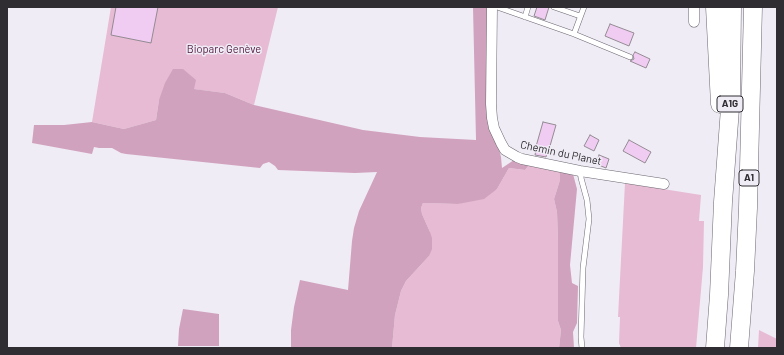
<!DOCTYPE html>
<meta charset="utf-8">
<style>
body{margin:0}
#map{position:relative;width:784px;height:355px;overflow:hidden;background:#f0ecf6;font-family:Barlow,sans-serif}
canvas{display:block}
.frame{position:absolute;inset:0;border:8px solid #2f2d31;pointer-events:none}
</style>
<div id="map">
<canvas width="784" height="355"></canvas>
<div class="frame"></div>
</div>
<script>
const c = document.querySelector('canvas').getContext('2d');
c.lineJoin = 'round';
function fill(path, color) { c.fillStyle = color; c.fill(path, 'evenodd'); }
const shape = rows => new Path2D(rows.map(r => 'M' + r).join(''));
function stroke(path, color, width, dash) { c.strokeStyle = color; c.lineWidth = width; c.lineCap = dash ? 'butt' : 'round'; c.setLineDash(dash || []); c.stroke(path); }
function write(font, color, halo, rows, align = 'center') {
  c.font = font + ' Barlow,sans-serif'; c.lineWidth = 3; c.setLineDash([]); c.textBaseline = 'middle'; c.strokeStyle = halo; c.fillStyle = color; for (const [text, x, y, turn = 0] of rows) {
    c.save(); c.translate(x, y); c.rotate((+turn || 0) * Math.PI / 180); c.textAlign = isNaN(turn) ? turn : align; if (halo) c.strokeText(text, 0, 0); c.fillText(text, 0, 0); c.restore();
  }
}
fill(shape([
 [111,7,278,7,254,105,225,93,193,89,159,100,156,120,124,129,92,122],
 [530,164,560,171,560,180,554,199,557,212,558,240,558,321,561,330,559,348,392,348,395,315,401,291,406,281,429,256,430,232,422,214,421,208,423,203,458,204,497,189,509,168,525,170],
 [625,183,701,195,699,221,704,221,703,267,696,348,621,348,619,343,620,317,618,317],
 [759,330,777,339,777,348,758,348]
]), '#e6bbd3');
fill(shape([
 [473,7,489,7,498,145,501,157,502,168,514,160,530,164,525,170,509,168,497,189,484,199,458,204,423,203,421,208,422,214,430,232,432,238,432,249,429,256,406,281,401,291,395,315,392,348,291,348,291,330,294,307,300,280,348,290,352,241,354,228,359,211,377,172,355,173,278,170,275,166,269,162,263,164,260,168,126,154,121,153,112,148,99,148,94,147,92,154,32,143,34,125,64,125,92,122,124,129,156,120,159,100,165,83,173,69,183,69,196,80,194,89,225,93,254,105,363,130,420,137,476,140],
 [560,171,573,174,577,189,570,265,572,283,578,286,577,323,573,332,574,348,559,348,561,330,558,321,558,240,557,212,554,199,560,180],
 [183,309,219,314,219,346,178,346,179,329]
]), '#d1a2bd');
const building = shape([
 [116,7,158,7,151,43,111,35,116,7],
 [537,7,549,7,545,20,534,16,537,7],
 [610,24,634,33,629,46,605,36,610,24],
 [635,52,650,59,646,68,630,61,634,59,633,55,635,52],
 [543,122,556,125,548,153,547,153,546,157,535,155,536,150,535,150,543,122],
 [590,135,599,140,594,151,584,146,590,135],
 [629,140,651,152,645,163,623,151,629,140],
 [599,155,609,159,606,168,596,164,599,155]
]);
fill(building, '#f1ccf2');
stroke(building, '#938b93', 1);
const service = shape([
 [497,7,574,34,630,57],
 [554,7,580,16],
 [525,17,528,7],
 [574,34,584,7],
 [580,171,581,178,587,200,589,219,583,268,581,337,582,348]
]);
const minor = shape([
 [492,7,491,104,492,118,494,128,501,143,505,150,517,157,522,159,580,171,664,184],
 [694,22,694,7]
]);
const motorway = shape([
 [715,7,720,104],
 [715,348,719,295,723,202,731,95,732,7],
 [739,348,745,271,748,208,753,7]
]);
stroke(service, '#6b6770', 6);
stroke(minor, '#6b6770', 11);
stroke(motorway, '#6b6770', 19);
stroke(service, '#fff', 5);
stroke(minor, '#fff', 10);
stroke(motorway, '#fff', 18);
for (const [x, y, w] of [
 [730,104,26],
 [749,178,20]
]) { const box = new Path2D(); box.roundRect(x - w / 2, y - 8, w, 16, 3); c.fillStyle = '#f0ecf6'; c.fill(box); stroke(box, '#2f2d31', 1); }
write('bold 10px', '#2f2d31', null, [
 ["A1G",730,104],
 ["A1",749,178]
]);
write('11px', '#511a3e', '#f0ecf6', [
 ["Bioparc Genève",224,49]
]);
write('11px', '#2f2d31', '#f0ecf6', [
 ["Chemin du Planet",561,153,12]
]);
</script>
